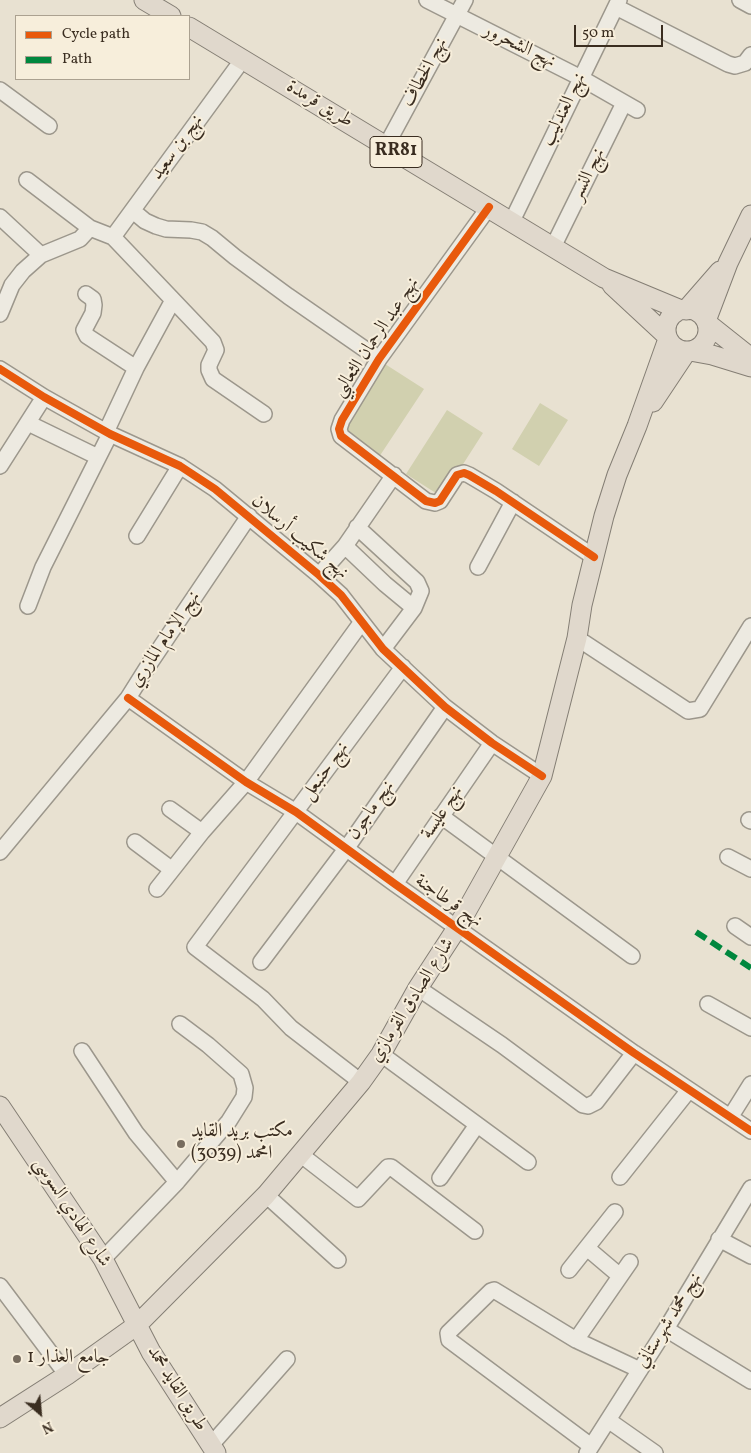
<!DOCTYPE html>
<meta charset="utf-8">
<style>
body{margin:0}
#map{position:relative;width:751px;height:1453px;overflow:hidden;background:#e8e1d1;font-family:Vollkorn,serif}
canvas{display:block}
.legend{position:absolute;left:15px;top:15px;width:175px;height:65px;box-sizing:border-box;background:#f7eedb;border:1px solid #aba190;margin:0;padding:6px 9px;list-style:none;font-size:15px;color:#3a2d20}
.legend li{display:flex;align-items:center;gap:10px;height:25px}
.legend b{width:25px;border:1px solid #aba190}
.north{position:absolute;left:15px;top:1388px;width:50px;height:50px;-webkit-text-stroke:4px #f7eedb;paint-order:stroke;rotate:153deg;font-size:14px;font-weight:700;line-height:20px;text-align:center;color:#3a2d20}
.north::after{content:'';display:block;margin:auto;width:18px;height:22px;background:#3a2d20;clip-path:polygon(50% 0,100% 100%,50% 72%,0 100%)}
.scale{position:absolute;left:574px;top:25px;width:89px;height:22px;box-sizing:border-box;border:2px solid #3a2d20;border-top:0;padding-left:6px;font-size:15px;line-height:18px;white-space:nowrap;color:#3a2d20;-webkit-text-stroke:4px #f7eedb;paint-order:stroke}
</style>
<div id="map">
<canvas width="751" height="1453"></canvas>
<ul class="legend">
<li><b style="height:6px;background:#e8590c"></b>Cycle path</li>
<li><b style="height:6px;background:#00873e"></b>Path</li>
</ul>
<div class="north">N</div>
<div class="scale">50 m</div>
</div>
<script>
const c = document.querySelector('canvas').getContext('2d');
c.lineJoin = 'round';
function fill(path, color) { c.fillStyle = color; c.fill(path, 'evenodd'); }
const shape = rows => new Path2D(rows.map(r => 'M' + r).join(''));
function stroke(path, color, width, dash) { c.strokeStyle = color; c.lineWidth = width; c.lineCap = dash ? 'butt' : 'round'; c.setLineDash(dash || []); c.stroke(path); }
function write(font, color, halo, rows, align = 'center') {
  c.font = font + ' Vollkorn,Amiri,serif'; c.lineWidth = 4; c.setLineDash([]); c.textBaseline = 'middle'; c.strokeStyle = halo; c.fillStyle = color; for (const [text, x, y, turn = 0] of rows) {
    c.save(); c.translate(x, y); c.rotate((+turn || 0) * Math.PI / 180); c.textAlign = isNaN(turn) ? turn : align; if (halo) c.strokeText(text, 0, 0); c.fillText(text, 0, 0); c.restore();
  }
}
fill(shape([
 [385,364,424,389,379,457,341,431],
 [540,403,568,420,539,466,512,449],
 [447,410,483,433,442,497,406,474]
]), '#d1d0af');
const minor = shape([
 [427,0,581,78,637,110],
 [740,0,751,6],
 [616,7,728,64,735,66,745,63,751,55],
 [0,90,49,126],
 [386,146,465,0],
 [27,180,90,228,113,237,213,342,216,350,209,365,209,370,213,379,264,414],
 [489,207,379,359,342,420,339,429,341,436,426,501,435,503,440,501,457,475,464,473,469,475,496,491,594,557],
 [133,211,145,221,156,226,166,229,191,230,202,232,212,238,235,257,288,296,379,359],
 [0,217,41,255],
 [512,221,619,0],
 [113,237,243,59],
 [553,247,624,103],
 [86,294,93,299,94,305,93,313,84,330,87,336,136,368],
 [0,314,12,285,23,271,41,255,80,239,90,228],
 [0,369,44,397,110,434,180,466,215,489,319,575,341,595,383,649,445,707,492,743,542,776],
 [28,423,98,457],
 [106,432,136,368,173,300],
 [0,466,44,397],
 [357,527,417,582,421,591,414,608,383,649],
 [137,536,180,466],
 [345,546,385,584,414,608],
 [478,567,513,502],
 [319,575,345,546,394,475],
 [28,606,43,567,110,434],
 [577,638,688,711,700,709,751,626],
 [128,698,246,782,296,812,395,884,634,1053,751,1131],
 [170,809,202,832],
 [441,816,632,956],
 [749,820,751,821],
 [135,842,171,869],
 [0,852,128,698,150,663,249,516],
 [728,857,751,869],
 [395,884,492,743],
 [157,889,202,832,246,782,361,623],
 [735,926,751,937],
 [261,962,346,849,445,707],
 [418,988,502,1045,583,1105,588,1106,596,1102,634,1053],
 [708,1004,751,1028],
 [82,1051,136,1133,177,1182],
 [381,1054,528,1162],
 [361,1082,291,1028,263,999,195,947,403,667],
 [731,1116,751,1084],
 [300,1154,358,1199,388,1167,391,1167,475,1231],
 [620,1177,689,1090],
 [440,1178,477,1125],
 [266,1195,338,1260],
 [719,1239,751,1256],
 [587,1248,620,1276],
 [103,1259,177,1182,229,1121,244,1097,245,1088,241,1074,208,1045,180,1024],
 [569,1270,615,1212],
 [0,1286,67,1375],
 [666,1329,751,1381],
 [576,1340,630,1262],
 [608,1420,655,1453],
 [211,1445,287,1359],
 [591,1446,449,1340,448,1333,491,1291,494,1290,576,1340,640,1370],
 [587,1453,666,1329,751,1188]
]);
const major = shape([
 [144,0,171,16],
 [189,27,604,278,681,310],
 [612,285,667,336],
 '666 330a21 21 0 1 1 42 0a21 21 0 1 1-42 0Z',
 [686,310,720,271],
 [706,321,728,263,751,215],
 [707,323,751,358],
 [690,351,712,355,751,367],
 [653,402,687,351],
 [0,1106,103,1259,151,1352,216,1453],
 [0,1418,67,1375,137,1325,266,1195,361,1082,381,1054,418,988,457,928,542,776,577,638,582,605,604,516,617,475,637,426,668,339]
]);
stroke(minor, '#9c978c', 18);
stroke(major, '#847e74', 21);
stroke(minor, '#edeae1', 15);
stroke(major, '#e0d8cc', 19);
stroke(shape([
 [696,932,751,968]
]), '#00873e', 6, [12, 6]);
stroke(shape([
 [489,207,379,359,342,420,339,429,341,436,426,501,435,503,440,501,457,475,464,473,469,475,496,491,594,557],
 [0,369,44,397,110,434,180,466,215,489,319,575,341,595,383,649,445,707,492,743,542,776],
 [128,698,246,782,296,812,395,884,634,1053,751,1131]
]), '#e8590c', 8);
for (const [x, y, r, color] of [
 [181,1144,5,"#776c5e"],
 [17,1359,5,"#776c5e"]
]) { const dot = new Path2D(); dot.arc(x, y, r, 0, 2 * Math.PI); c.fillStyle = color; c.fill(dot); stroke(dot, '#f7eedb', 2); }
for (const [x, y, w] of [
 [396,152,52]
]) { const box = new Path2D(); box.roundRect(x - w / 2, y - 15.5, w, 31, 4); c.fillStyle = '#f7eedb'; c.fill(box); stroke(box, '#3a2d20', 1); }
write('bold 18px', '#3a2d20', null, [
 ["RR81",396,152]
]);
write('19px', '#3a2d20', '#f7eedb', [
 ["نهج الشحرور",519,47,26],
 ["نهج الخطاف",426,73,-62],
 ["طريق قرمدة",319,105,31],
 ["نهج العندليب",565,110,-64],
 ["نهج بن سعيد",178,148,-54],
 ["نهج النسر",589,175,-64],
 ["نهج عبد الرحمان الثعالبي",377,338,-56],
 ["نهج شكيب أرسلان",299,538,40],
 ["نهج الإمام المازري",166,640,-56],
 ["نهج حنبعل",326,772,-54],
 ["نهج ماجون",372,811,-55],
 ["نهج عليسة",443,813,-56],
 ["نهج قرطاجنة",448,902,35],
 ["شارع الصادق القرمازي",413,1001,-58],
 ["شارع الهادي السوسي",71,1213,57],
 ["نهج محمد شهرستاني",670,1321,-58],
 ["طريق القايد محمد",176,1389,58]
]);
write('19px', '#3a2d20', '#f7eedb', [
 ["مكتب بريد القايد",191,1133],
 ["امحمد (3039)",191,1155],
 ["جامع العذار 1",27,1359]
], 'left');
</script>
